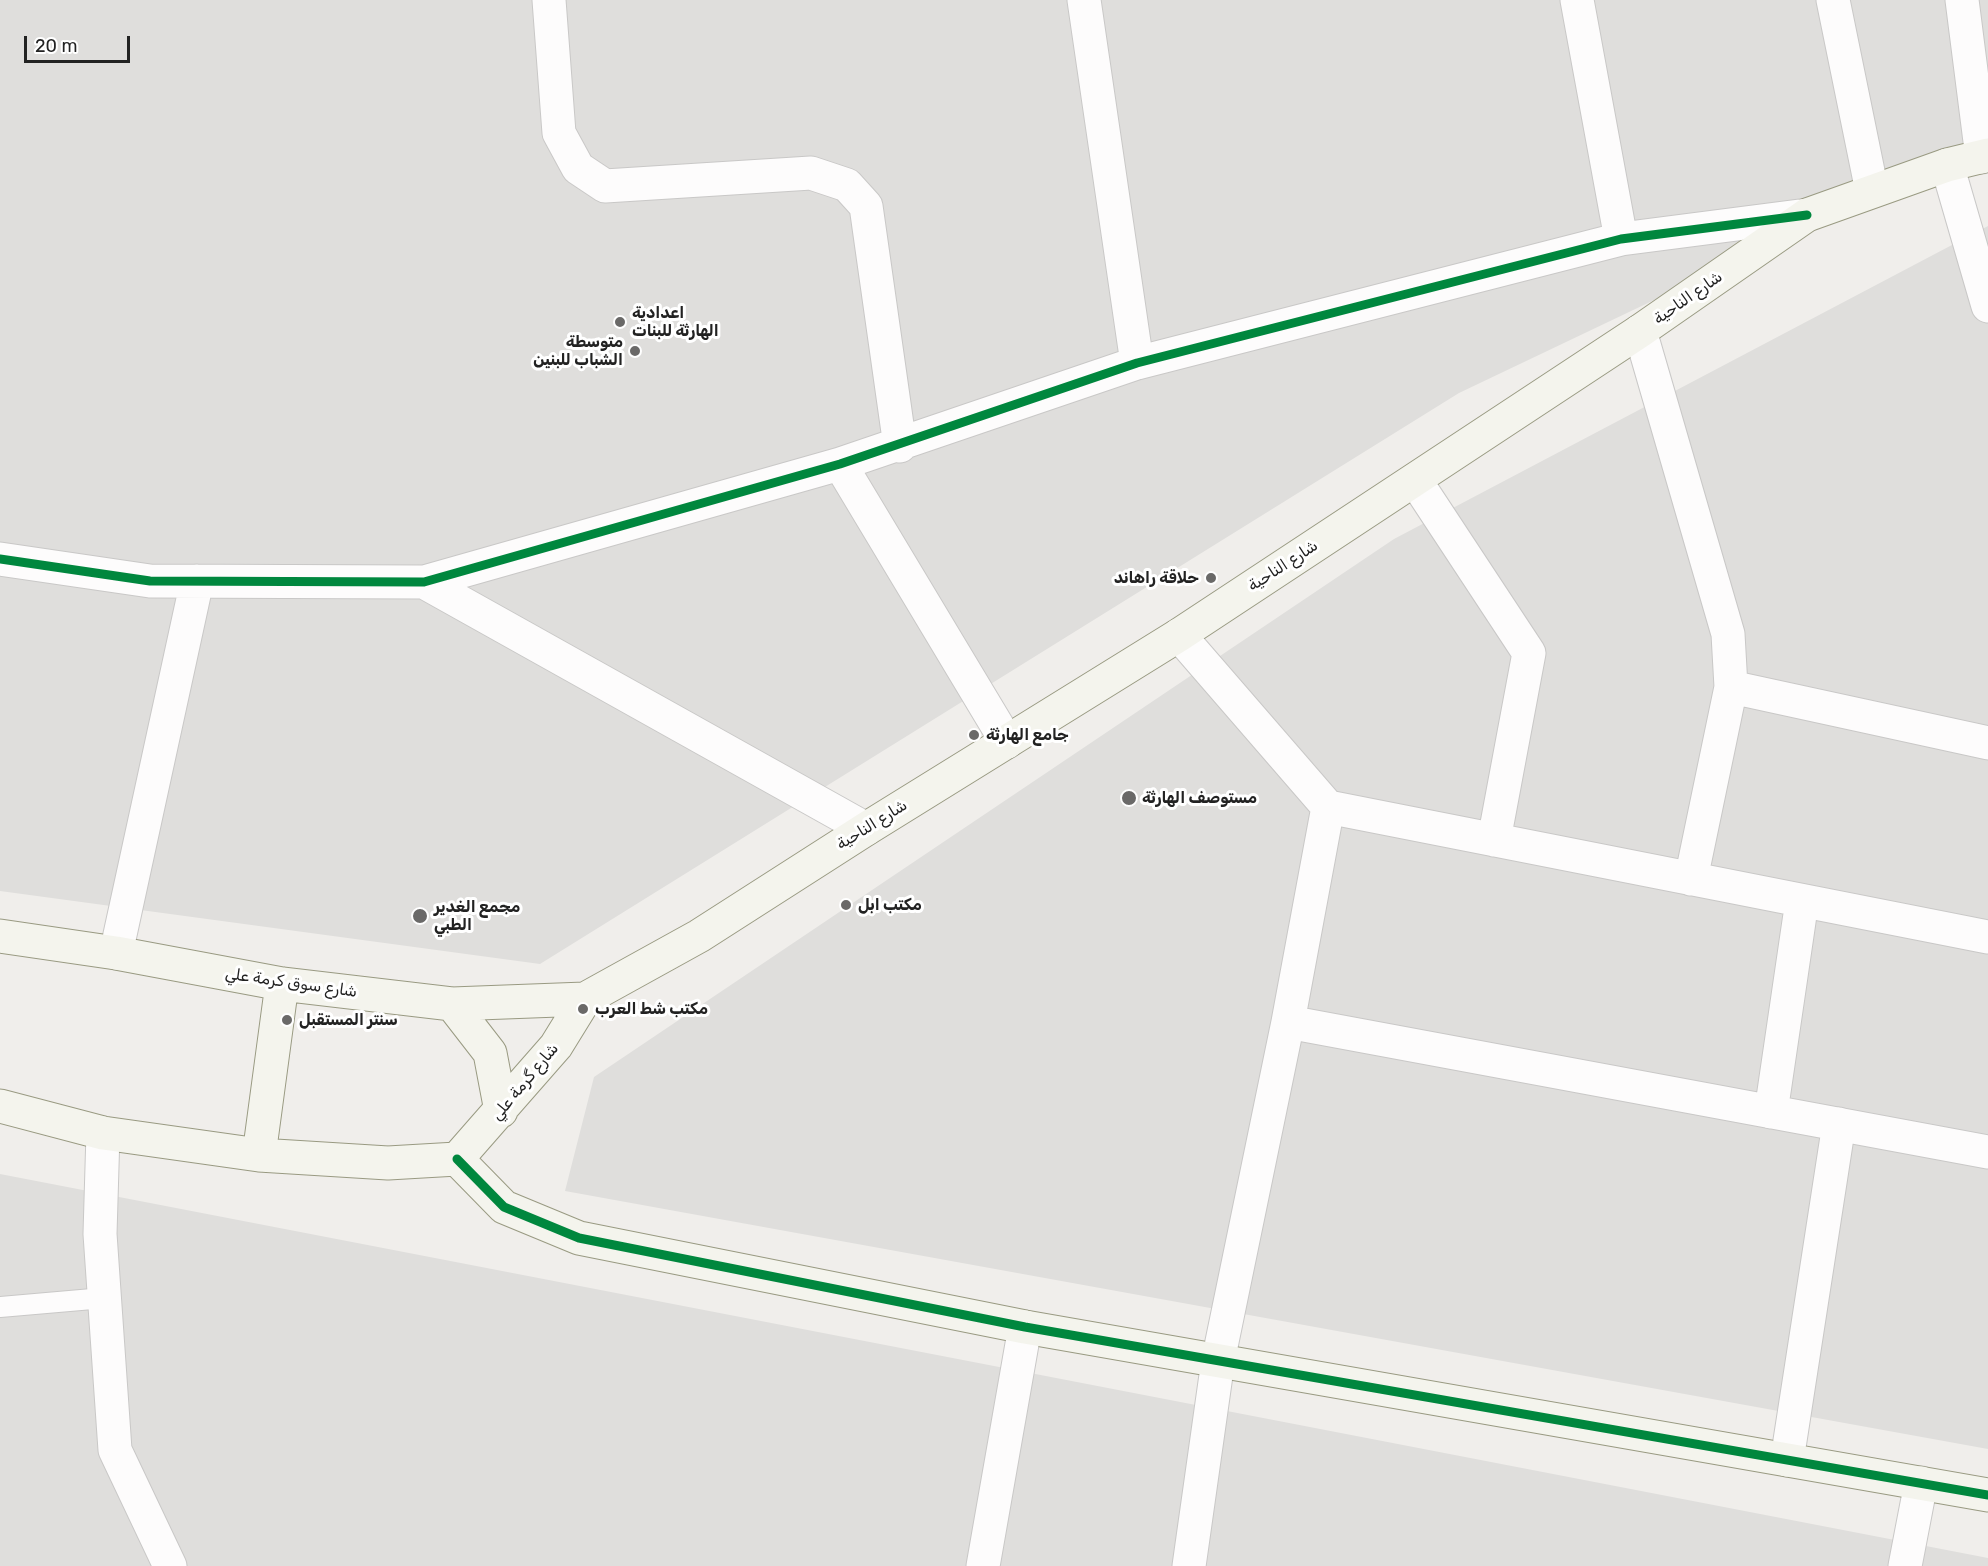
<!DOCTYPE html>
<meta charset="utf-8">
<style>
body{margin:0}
#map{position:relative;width:1988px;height:1566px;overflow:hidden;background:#f0eeeb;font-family:Rubik,sans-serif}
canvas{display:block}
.scale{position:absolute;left:24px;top:36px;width:106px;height:27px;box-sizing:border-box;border:3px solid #222;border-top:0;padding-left:8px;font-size:18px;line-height:21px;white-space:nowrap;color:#222;-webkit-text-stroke:4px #fff;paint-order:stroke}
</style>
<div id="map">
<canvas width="1988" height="1566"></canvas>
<div class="scale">20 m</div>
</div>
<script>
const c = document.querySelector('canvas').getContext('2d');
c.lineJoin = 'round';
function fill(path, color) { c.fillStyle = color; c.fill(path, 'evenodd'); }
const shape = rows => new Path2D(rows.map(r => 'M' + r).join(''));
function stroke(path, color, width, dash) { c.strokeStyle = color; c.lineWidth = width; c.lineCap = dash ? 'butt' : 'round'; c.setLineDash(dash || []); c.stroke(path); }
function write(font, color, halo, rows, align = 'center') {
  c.font = font + ' Rubik,Vazirmatn,sans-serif'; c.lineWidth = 6; c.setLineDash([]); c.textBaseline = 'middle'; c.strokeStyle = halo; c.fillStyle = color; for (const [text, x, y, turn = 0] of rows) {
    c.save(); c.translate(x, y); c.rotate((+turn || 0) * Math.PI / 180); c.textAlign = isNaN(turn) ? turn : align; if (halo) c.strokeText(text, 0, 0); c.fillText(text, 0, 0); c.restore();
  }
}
fill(shape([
 [0,0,1988,0,1988,141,1459,393,540,964,0,891],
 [1988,226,1988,1449,565,1191,594,1077,1394,539],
 [0,1174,1988,1558,1988,1566,0,1566]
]), '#dfdedc');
const lane = shape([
 [0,1307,104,1298]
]);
const street = shape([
 [549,0,559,133,578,168,605,186,811,173,847,185,866,206,900,446],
 [1084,0,1137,363],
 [1577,0,1621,239],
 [1833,0,1872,191],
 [1962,0,1982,157],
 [1947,165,1988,306],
 [1640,331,1728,634,1731,687,1988,743],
 [840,464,1007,742],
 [1415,480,1529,653,1494,840],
 [0,559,150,581,424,582,840,464,1137,363,1621,239,1807,215],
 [424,582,866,829],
 [1179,635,1328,807,1288,1022,1218,1361,1189,1566],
 [1328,807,1988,937],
 [1691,879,1731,687],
 [116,953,197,581],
 [1288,1022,1988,1152],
 [1771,1112,1802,901],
 [103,1133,100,1234,115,1450,170,1566],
 [1787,1460,1839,1124],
 [983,1566,1025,1327],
 [1905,1566,1921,1483]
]);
const secondary = shape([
 [0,936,116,953,282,984,452,1004,585,999,699,936,866,829,1179,635,1640,331,1807,215,1947,165,1988,155],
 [452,1004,490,1053,501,1111],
 [0,1106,103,1133,259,1155,388,1163,457,1159],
 [259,1155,282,984],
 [457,1159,504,1207,579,1238,1025,1327,1988,1495],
 [457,1159,556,1046,585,999]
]);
stroke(lane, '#c9c8c7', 22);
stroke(street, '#c9c8c7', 35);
stroke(secondary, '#999a82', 35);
stroke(lane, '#fdfcfc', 20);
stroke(street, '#fdfcfc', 33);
stroke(secondary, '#f4f4ed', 33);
stroke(shape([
 [0,559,150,581,424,582,840,464,1137,363,1621,239,1807,215],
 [457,1159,504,1207,579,1238,1025,1327,1988,1495]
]), '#00873e', 9);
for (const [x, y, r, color] of [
 [620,322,6,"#6a6968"],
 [635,351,6,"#6a6968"],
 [1211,578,6,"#6a6968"],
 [974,735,6,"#6a6968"],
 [1129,798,8,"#6a6968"],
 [846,905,6,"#6a6968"],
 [420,916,8,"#6a6968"],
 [583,1009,6,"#6a6968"],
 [287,1020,6,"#6a6968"]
]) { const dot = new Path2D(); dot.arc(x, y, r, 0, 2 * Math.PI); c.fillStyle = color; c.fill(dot); stroke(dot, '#fff', 2); }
write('16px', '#222', '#fff', [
 ["شارع الناحية",1688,298,-35],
 ["شارع الناحية",1283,566,-33],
 ["شارع الناحية",872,825,-32],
 ["شارع سوق كرمة علي",291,983,8],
 ["شارع گرمة علي",525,1082,-50]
]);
write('bold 16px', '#222', '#fff', [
 ["اعدادية",632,313],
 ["الهارثة للبنات",632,331],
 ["متوسطة",623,342,"right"],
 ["الشباب للبنين",623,360,"right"],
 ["حلاقة راهاند",1199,578,"right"],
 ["جامع الهارثة",986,735],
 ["مستوصف الهارثة",1142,798],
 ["مكتب ابل",858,905],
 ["مجمع الغدير",434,907],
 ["الطبي",434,925],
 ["مكتب شط العرب",595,1009],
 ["سنتر المستقبل",299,1020]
], 'left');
</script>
